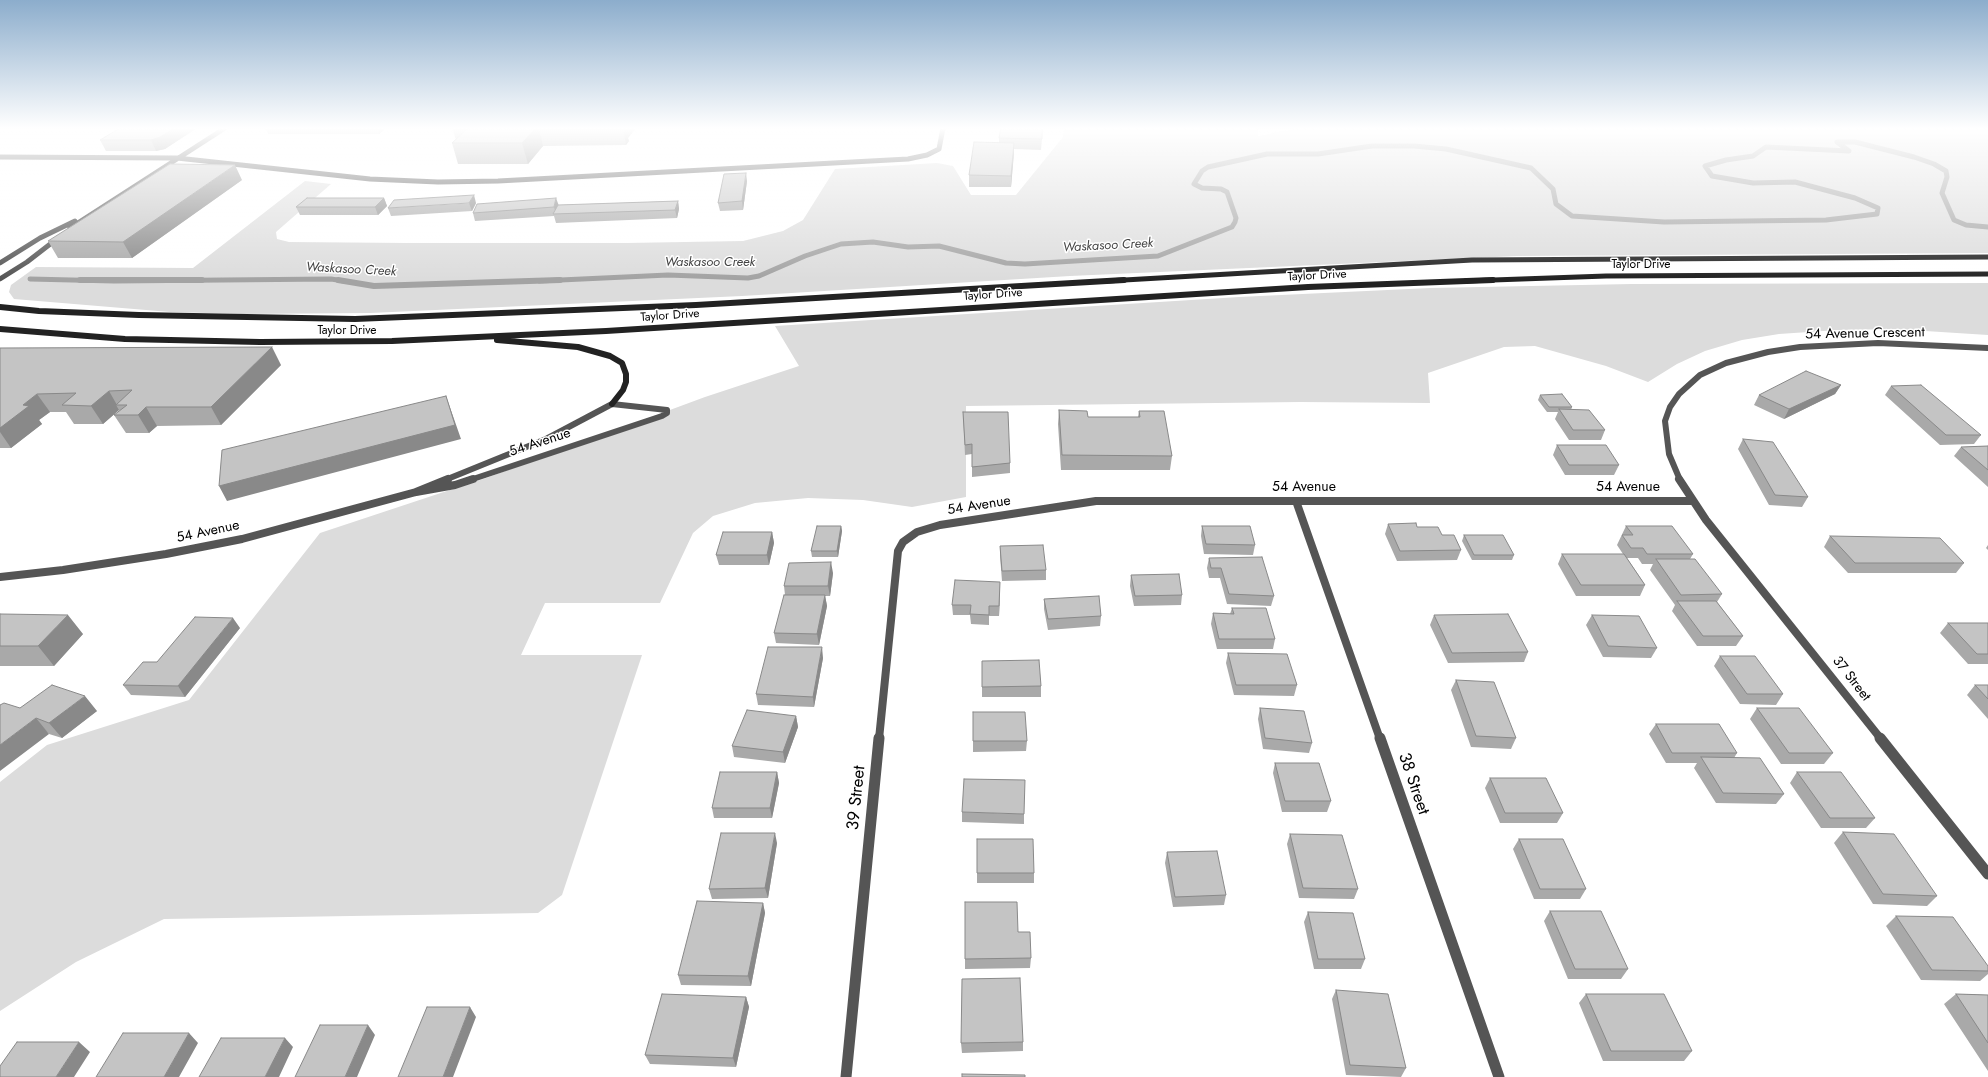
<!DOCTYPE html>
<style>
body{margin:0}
canvas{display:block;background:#fff}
</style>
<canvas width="1988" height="1077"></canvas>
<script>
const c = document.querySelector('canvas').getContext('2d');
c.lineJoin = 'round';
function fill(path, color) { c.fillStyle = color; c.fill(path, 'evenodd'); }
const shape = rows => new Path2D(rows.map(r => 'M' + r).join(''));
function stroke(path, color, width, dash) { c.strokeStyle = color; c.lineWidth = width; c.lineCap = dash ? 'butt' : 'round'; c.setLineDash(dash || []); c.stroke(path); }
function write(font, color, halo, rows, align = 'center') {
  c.font = font + ' Jost,sans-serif'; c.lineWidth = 3; c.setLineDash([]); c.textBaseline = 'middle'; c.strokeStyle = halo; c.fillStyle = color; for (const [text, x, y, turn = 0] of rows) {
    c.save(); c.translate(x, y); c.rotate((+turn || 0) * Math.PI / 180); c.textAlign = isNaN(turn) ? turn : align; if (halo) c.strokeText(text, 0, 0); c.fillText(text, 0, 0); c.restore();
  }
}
fill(shape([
 [1064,128,1258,128,1258,136,1299,128,1988,128,1988,253,1517,256,1070,276,742,296,370,313,242,314,170,312,14,299,9,292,11,285,36,267,193,268,305,181,331,184,276,232,277,239,289,242,408,243,626,243,743,241,783,231,803,220,835,169,937,163,953,166,971,195,1016,195,1063,137],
 [1988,283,1988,335,1894,329,1838,330,1779,334,1742,340,1705,351,1677,364,1648,382,1606,366,1535,346,1504,347,1428,373,1430,403,1300,402,966,406,966,497,912,507,863,500,808,498,755,503,713,516,693,533,660,603,545,603,521,655,642,655,562,895,538,913,164,919,76,962,0,1011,0,782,47,745,189,700,320,533,489,477,705,397,799,366,775,326,1239,297,1430,288,1632,284]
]), '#dcdcdc');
stroke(shape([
 [30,279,114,281,331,279,344,281],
 [539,281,668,275,748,278,759,276,805,256,841,244,873,242,908,247,939,246,1006,263,1025,264,1158,256,1232,227,1235,222,1236,218,1227,192,1221,189,1202,188,1194,184,1202,171,1208,167,1267,154,1318,154,1372,146,1414,146,1446,149,1531,168,1553,189,1556,204,1572,216,1664,222,1826,220,1877,214,1878,208,1855,198,1795,182,1753,183,1712,176,1705,166,1726,160,1753,156,1766,147,1849,151,1837,142,1855,142,1914,157,1934,164,1946,171,1947,177,1942,193,1954,220,1966,225,1988,227]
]), '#a3a3a3', 5);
stroke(shape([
 [80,280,202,280],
 [338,280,374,286,560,280]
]), '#a3a3a3', 6);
stroke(shape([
 [445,480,546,439,612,404,667,410,667,413,662,416,470,480],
 [1680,480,1669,454,1665,421,1670,407,1679,394,1700,375,1726,363,1768,352,1800,347,1878,343,1988,348]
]), '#555', 6);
stroke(shape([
 [1679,479,1706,520,1881,739],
 [416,492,448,479],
 [416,492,455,485,473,479],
 [1296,501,1380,739],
 [0,577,63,570,166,554,242,539,416,492],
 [879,739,898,551,903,542,917,532,940,525,1096,501,1693,501]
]), '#555', 8);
stroke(shape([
 [1380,738,1499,1077],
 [1880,738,1988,874],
 [846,1077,879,738]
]), '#555', 11);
stroke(shape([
 [0,157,177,158,370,179,438,182,498,181,908,159,927,155,939,149,943,128],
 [70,228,225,128],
 [0,263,40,238,75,221],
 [0,279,27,262,58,238]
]), '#555', 5);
stroke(shape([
 [1107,281,1472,260,1988,257],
 [1465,281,1606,276,1988,274]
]), '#222', 5);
stroke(shape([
 [0,307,39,311,139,315,355,319,696,305,1124,280],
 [0,329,125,339,260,342,392,341,606,331,1308,287,1493,280],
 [497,340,578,347,610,356,622,363,626,374,626,382,623,390,612,404]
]), '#222', 6);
fill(shape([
 [120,128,197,128,165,149,156,151,106,151,100,140],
 [265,128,386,128,379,134,268,134],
 [452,128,636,128,628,138,629,141,626,145,543,146,528,164,458,164,452,143,456,140],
 [1001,128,1043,128,1041,150,1014,149,1011,187,969,187,969,175,999,143,999,138],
 [242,180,132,258,58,258,48,241],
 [747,181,743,210,720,211,718,203],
 [384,198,387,206,378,215,300,215,296,207],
 [678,201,679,209,677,218,556,223,554,216,475,221,473,213,558,205],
 [476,203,472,211,391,216,388,208],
 [0,348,281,365,221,425,157,426,149,433,126,433,114,415,120,411,119,410,103,424,74,424,66,412,50,412,39,420,42,424,11,448,0,448],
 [1841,385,1835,394,1784,419,1754,405,1759,395],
 [1891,386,1981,435,1974,444,1940,445,1885,395],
 [1540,395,1572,407,1571,410,1605,430,1601,440,1569,440,1555,419,1558,412,1547,412,1538,400],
 [1059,410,1088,417,1138,417,1139,411,1172,456,1170,470,1061,470,1058,424],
 [963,412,1010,463,1010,473,972,477,972,454,965,455],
 [1743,439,1808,497,1802,507,1769,505,1738,449],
 [1557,445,1619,465,1614,475,1565,475,1553,455],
 [1988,446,1988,487,1954,456,1961,447],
 [1388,524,1417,527,1442,535,1461,550,1457,560,1397,561,1385,534],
 [841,526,842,531,838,557,812,557,811,551],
 [1202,526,1255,545,1253,555,1204,554,1201,536],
 [1626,526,1693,554,1690,559,1722,594,1717,602,1743,636,1736,646,1697,646,1672,611,1675,605,1650,570,1653,564,1642,564,1638,558,1627,558,1645,585,1640,596,1576,596,1558,564,1562,554,1623,554,1617,545],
 [772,532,774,543,769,565,719,565,716,555],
 [1464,535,1514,555,1512,560,1472,560,1462,541],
 [1830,536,1964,563,1956,573,1848,573,1824,547],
 [1988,545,1988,550,1986,548],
 [1000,546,1046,570,1046,580,1002,581,1000,556],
 [1209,558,1274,596,1271,606,1227,604,1220,578,1209,578,1207,568],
 [833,573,830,596,825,596,827,606,819,645,776,643,774,633,785,595,784,586],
 [1131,575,1182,595,1181,605,1134,606,1130,586],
 [1000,582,999,616,989,616,989,625,971,624,970,615,953,615,952,605],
 [1044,599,1101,616,1100,626,1048,630,1044,609],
 [1232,608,1275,639,1273,649,1217,649,1211,624,1213,613,1230,614],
 [0,614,83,634,54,666,0,666],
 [1434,615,1528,652,1524,662,1448,663,1430,625],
 [1592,615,1657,648,1651,658,1603,657,1586,625],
 [1948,623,1988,623,1988,664,1968,664,1940,633],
 [240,628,185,697,131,695,123,685,157,662],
 [1228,653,1297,685,1294,696,1234,695,1226,663],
 [1720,656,1783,694,1776,705,1740,704,1714,666],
 [823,658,814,707,758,705,756,694],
 [982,661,1041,686,1041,697,982,697],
 [1456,680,1516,738,1511,749,1471,747,1451,690],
 [1975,685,1988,685,1988,719,1967,695],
 [20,708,97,711,62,738,49,734],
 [1260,708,1312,743,1309,753,1263,749,1258,719],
 [1757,708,1833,753,1824,764,1781,764,1750,719],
 [796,716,798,727,785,763,734,757,732,746],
 [1656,724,1737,753,1734,758,1784,794,1776,804,1716,803,1694,768,1697,763,1666,763,1649,734],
 [973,741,1027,741,1026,751,973,752],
 [1275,763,1331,801,1327,812,1282,812,1273,773],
 [777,772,779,783,772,818,714,818,712,808],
 [1797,772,1875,818,1866,828,1821,828,1790,783],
 [1490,778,1563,813,1557,823,1500,823,1485,788],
 [962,812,1024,814,1024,824,962,822],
 [1843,832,1937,896,1927,906,1873,904,1834,843],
 [1290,834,1358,889,1354,899,1299,898,1287,844],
 [1519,839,1586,889,1580,899,1534,899,1513,849],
 [777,843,768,898,712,899,709,889],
 [1167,852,1226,895,1224,905,1173,907,1165,863],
 [977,873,1034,873,1034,883,977,883],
 [763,903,765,913,751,986,681,985,678,975],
 [1550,911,1628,969,1621,979,1568,979,1544,921],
 [1308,912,1365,959,1361,969,1314,969,1304,922],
 [1896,916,1988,966,1988,974,1980,981,1921,980,1886,926],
 [1018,932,1031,958,1030,968,965,969,965,959],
 [1336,990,1406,1068,1401,1077,1346,1075,1332,999],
 [1586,994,1692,1051,1684,1061,1603,1061,1579,1003],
 [1956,994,1988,995,1988,1071,1944,1004],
 [746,997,749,1007,736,1067,650,1064,645,1055],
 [1023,1042,1023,1051,962,1053,961,1043]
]), '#a9a9a9');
fill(shape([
 [175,128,197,128,165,149,156,151,151,140],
 [377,128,386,128,379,134],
 [536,128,539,128,543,146,528,164,522,143],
 [623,128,636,128,628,138,629,141,626,145],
 [1014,143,1014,154,1011,187,1011,176],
 [235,165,242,180,132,258,123,242],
 [746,173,747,181,743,210,742,201],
 [474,195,476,203,472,211,469,203],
 [384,198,387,206,378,215,375,207],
 [556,198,559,206,556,214,554,207],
 [678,201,679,209,677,218,675,210],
 [272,347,281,365,221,425,211,407],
 [1841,385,1835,394,1784,419,1789,409],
 [109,391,117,405,116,405,119,410,103,424,91,406],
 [37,394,50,412,39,420,42,424,11,448,0,432,0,428,23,405],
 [446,396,461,439,227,501,219,486],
 [146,407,157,426,149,433,138,415],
 [841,526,842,531,838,557,837,551],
 [772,532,774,543,769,565,767,555],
 [831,562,833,573,830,596,828,586],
 [1000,582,1000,592,999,616,999,606],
 [825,595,827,606,819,645,817,634],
 [68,615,83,634,54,666,38,646],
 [233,618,240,628,185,697,178,686],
 [822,647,823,658,814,707,813,697],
 [85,696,97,711,62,738,49,723],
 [796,716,798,727,785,763,783,752],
 [36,718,49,734,0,771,0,745],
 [777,772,779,783,772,818,770,808],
 [775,833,777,843,768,898,765,888],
 [763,903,765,913,751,986,748,976],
 [746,997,749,1007,736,1067,733,1058],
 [470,1007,476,1017,453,1077,443,1077],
 [368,1025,375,1035,357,1077,345,1077],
 [189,1033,198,1043,179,1077,164,1077],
 [285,1038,293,1047,279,1077,265,1077],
 [79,1042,90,1052,74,1077,56,1077]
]), '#898989');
const building = shape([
 [120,128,175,128,160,137,151,140,100,140,120,128],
 [468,128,536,128,522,143,452,143,468,128],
 [1001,128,1042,128,1042,139,999,138,1001,128],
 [974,142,1014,143,1011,176,969,175,974,142],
 [170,164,235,165,123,242,48,241,170,164],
 [746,173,742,201,718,203,724,174,746,173],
 [474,195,469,203,388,208,394,200,474,195],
 [307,198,384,198,375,207,296,207,307,198],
 [556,198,554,207,473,213,477,204,556,198],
 [678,201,675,210,553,214,558,205,678,201],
 [272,347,211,407,146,407,138,415,114,415,127,405,116,405,132,390,109,391,91,406,62,405,76,393,37,394,23,405,29,406,0,428,0,348,272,347],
 [1806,371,1841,385,1789,409,1759,395,1806,371],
 [1921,385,1981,435,1946,435,1891,386,1921,385],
 [1562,394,1572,407,1549,407,1540,395,1562,394],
 [446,396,455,425,219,486,222,450,446,396],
 [1559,409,1589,410,1605,430,1573,430,1559,409],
 [1059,410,1087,411,1088,417,1140,417,1139,411,1164,411,1172,456,1062,455,1059,410],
 [963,412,1008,412,1010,463,972,467,972,444,965,445,963,412],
 [1743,439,1773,442,1808,497,1775,495,1743,439],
 [1557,445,1606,445,1619,465,1569,465,1557,445],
 [1988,446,1988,470,1961,447,1988,446],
 [1416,523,1417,527,1438,527,1442,535,1454,535,1461,550,1400,551,1388,524,1416,523],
 [817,526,841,526,837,551,811,551,817,526],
 [1202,526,1250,526,1255,545,1206,544,1202,526],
 [1626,526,1672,526,1693,554,1647,554,1643,548,1631,548,1622,535,1633,535,1626,526],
 [723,532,772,532,767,555,716,555,723,532],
 [1464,535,1503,535,1514,555,1474,555,1464,535],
 [1830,536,1940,538,1964,563,1855,563,1830,536],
 [1043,545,1046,570,1002,571,1000,546,1043,545],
 [1562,554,1624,554,1645,585,1581,585,1562,554],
 [1262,557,1274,596,1229,594,1221,568,1211,568,1209,558,1262,557],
 [1656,559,1695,559,1722,594,1681,595,1656,559],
 [831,562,828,586,784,586,789,563,831,562],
 [1179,574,1182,595,1135,596,1131,575,1179,574],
 [955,580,1000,582,999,606,989,606,989,615,970,614,971,605,952,605,955,580],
 [784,595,825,595,817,634,774,633,784,595],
 [1099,596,1101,616,1048,619,1044,599,1099,596],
 [1677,601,1716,601,1743,636,1703,636,1677,601],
 [1232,608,1266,608,1275,639,1219,639,1213,613,1234,614,1232,608],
 [0,614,68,615,38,646,0,646,0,614],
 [1508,614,1528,652,1452,653,1434,615,1508,614],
 [1592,615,1639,616,1657,648,1608,646,1592,615],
 [195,617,233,618,178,686,123,685,143,662,157,662,195,617],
 [1948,623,1988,623,1988,654,1977,654,1948,623],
 [768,647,822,647,813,697,756,694,768,647],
 [1228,653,1287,654,1297,685,1236,685,1228,653],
 [1720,656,1755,656,1783,694,1747,694,1720,656],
 [1039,660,1041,686,982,687,982,661,1039,660],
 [1456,680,1494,682,1516,738,1476,736,1456,680],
 [52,685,85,696,49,723,36,718,0,745,0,705,4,703,20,708,52,685],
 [1975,685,1988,685,1988,699,1975,685],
 [1260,708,1304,711,1312,743,1265,738,1260,708],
 [1757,708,1799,708,1833,753,1789,753,1757,708],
 [747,710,796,716,783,752,732,746,747,710],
 [973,712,1025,712,1027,741,973,741,973,712],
 [1656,724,1719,724,1737,753,1672,753,1656,724],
 [1701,757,1760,758,1784,794,1723,793,1701,757],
 [1275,763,1319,763,1331,801,1285,801,1275,763],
 [720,772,777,772,770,808,712,808,720,772],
 [1797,772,1841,772,1875,818,1830,818,1797,772],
 [1490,778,1546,778,1563,813,1505,813,1490,778],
 [964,779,1025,780,1024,814,962,812,964,779],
 [1843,832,1894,834,1937,896,1883,894,1843,832],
 [721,833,775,833,765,888,709,889,721,833],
 [1290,834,1342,835,1358,889,1303,888,1290,834],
 [977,839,1033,839,1034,873,977,873,977,839],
 [1519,839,1563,839,1586,889,1540,889,1519,839],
 [1217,851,1226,895,1175,897,1167,852,1217,851],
 [697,901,763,903,748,976,678,975,697,901],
 [965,902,1017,902,1018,932,1030,932,1031,958,965,959,965,902],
 [1550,911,1601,911,1628,969,1575,969,1550,911],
 [1308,912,1353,913,1365,959,1318,959,1308,912],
 [1896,916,1953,917,1988,966,1988,971,1932,970,1896,916],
 [1020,978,1023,1042,961,1043,962,979,1020,978],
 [1336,990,1388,994,1406,1068,1350,1065,1336,990],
 [662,994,746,997,733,1058,645,1055,662,994],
 [1586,994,1664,994,1692,1051,1611,1051,1586,994],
 [1956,994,1988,995,1988,1043,1956,994],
 [427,1007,470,1007,443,1077,398,1077,427,1007],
 [320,1025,368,1025,345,1077,295,1077,320,1025],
 [123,1033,189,1033,164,1077,96,1077,123,1033],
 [221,1038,285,1038,265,1077,199,1077,221,1038],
 [17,1042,79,1042,56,1077,0,1077,0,1066,17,1042],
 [962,1074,1025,1075,1025,1077,962,1077,962,1074]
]);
fill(building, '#c4c4c4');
stroke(building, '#898989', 1);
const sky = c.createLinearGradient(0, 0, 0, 279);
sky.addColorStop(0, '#8cadcc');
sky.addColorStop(0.46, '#fff');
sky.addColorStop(1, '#ffffff00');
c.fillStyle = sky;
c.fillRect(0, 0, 1988, 279);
write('12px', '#000', '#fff', [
 ["Taylor Drive",1641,265],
 ["Taylor Drive",1317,276,-3],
 ["Taylor Drive",993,295,-4],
 ["Taylor Drive",670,316,-4],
 ["Taylor Drive",347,331]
]);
write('italic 13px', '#444', '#fff', [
 ["Waskasoo Creek",1108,246,-3],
 ["Waskasoo Creek",710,263],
 ["Waskasoo Creek",351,270,3]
]);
write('14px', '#000', '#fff', [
 ["54 Avenue Crescent",1865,334,-1],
 ["54 Avenue",540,443,-18],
 ["54 Avenue",1304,488],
 ["54 Avenue",1628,488],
 ["54 Avenue",979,506,-9],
 ["54 Avenue",208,532,-12],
 ["37 Street",1851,679,52]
]);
write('17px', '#000', '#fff', [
 ["38 Street",1413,784,71],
 ["39 Street",857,798,-84]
]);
</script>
